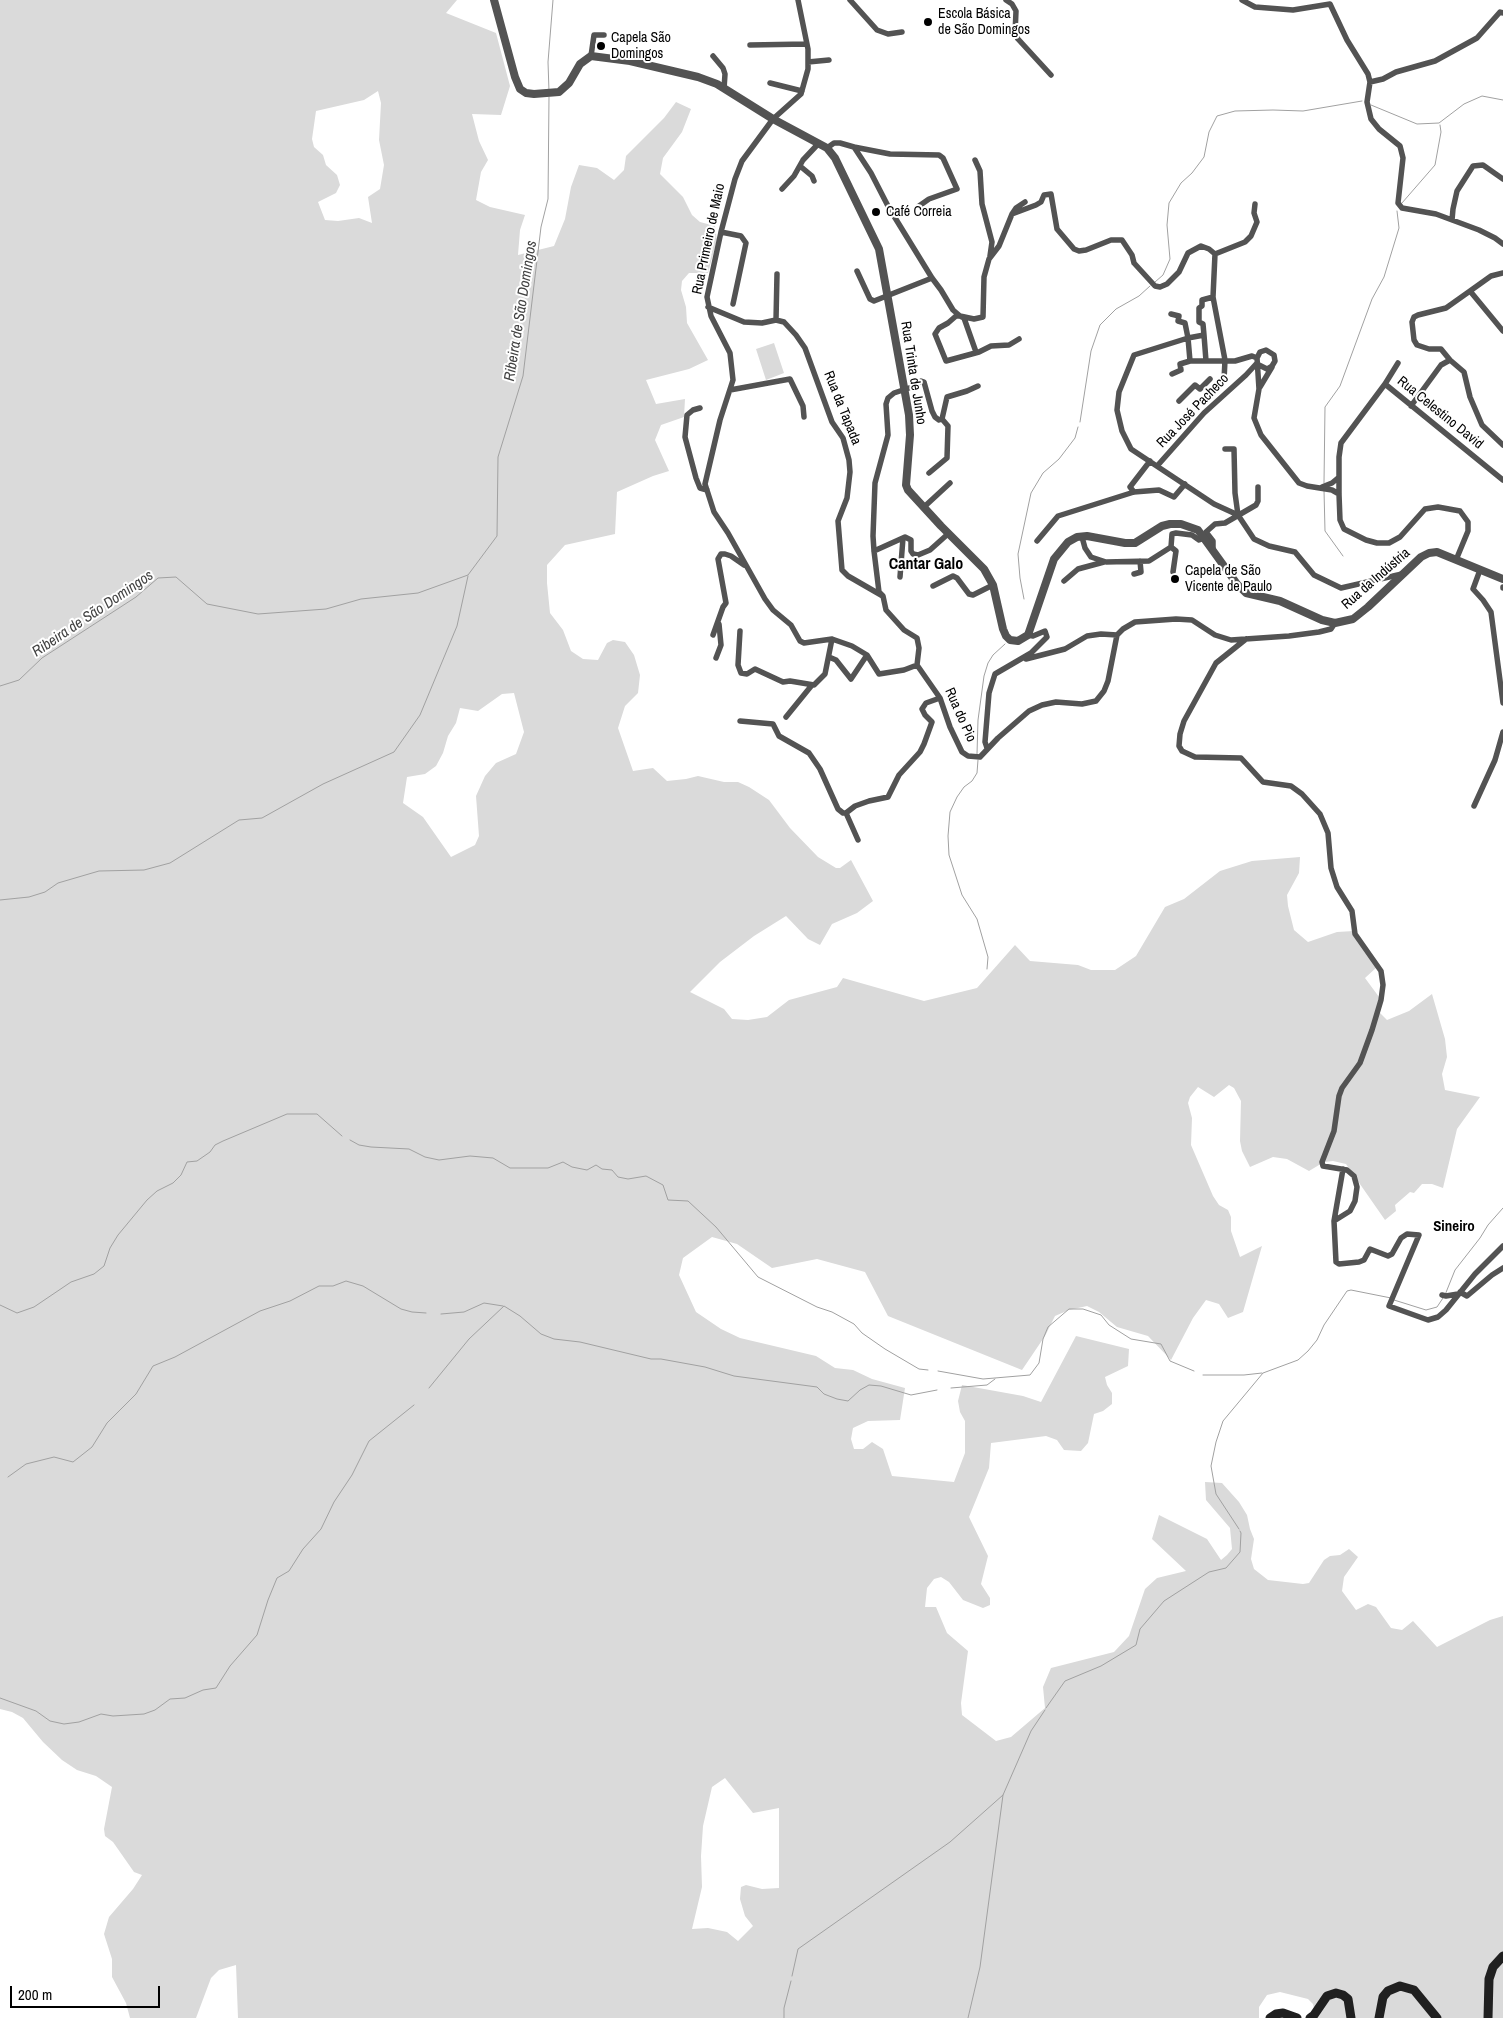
<!DOCTYPE html>
<meta charset="utf-8">
<style>
body{margin:0}
#map{position:relative;width:1503px;height:2018px;overflow:hidden;background:#fff;font-family:"Archivo Narrow",sans-serif}
canvas{display:block}
.scale{position:absolute;left:10px;top:1986px;width:150px;height:22px;box-sizing:border-box;border:2px solid #000;border-top:0;padding-left:6px;font-size:15px;line-height:18px;white-space:nowrap;color:#000;-webkit-text-stroke:4px #fff;paint-order:stroke}
</style>
<div id="map">
<canvas width="1503" height="2018"></canvas>
<div class="scale">200 m</div>
</div>
<script>
const c = document.querySelector('canvas').getContext('2d');
c.lineJoin = 'round';
function fill(path, color) { c.fillStyle = color; c.fill(path, 'evenodd'); }
const shape = rows => new Path2D(rows.map(r => 'M' + r).join(''));
function stroke(path, color, width, dash) { c.strokeStyle = color; c.lineWidth = width; c.lineCap = dash ? 'butt' : 'round'; c.setLineDash(dash || []); c.stroke(path); }
function write(font, color, halo, rows, align = 'center') {
  c.font = font + ' "Archivo Narrow",sans-serif'; c.lineWidth = 4; c.setLineDash([]); c.textBaseline = 'middle'; c.strokeStyle = halo; c.fillStyle = color; for (const [text, x, y, turn = 0] of rows) {
    c.save(); c.translate(x, y); c.rotate((+turn || 0) * Math.PI / 180); c.textAlign = isNaN(turn) ? turn : align; if (halo) c.strokeText(text, 0, 0); c.fillText(text, 0, 0); c.restore();
  }
}
fill(shape([
 [0,0,457,0,446,13,496,33,510,86,501,115,472,114,479,141,488,160,481,172,476,200,490,207,525,215,520,230,518,255,554,246,565,219,571,187,579,165,597,168,614,180,624,170,626,156,664,118,676,102,691,109,682,132,663,158,660,174,683,197,692,215,700,222,715,226,717,240,708,273,689,273,682,281,681,290,686,307,687,323,708,360,689,369,646,380,656,404,685,399,684,417,661,425,655,440,669,471,653,476,617,492,615,534,565,545,547,565,547,583,550,613,563,630,571,651,583,659,598,660,607,643,613,640,625,642,634,655,640,675,638,693,625,706,618,728,633,771,653,768,667,781,686,779,698,776,724,782,738,782,749,787,769,800,790,828,818,857,836,868,840,868,851,860,873,901,857,913,832,924,820,945,808,939,786,916,754,936,720,962,690,992,724,1009,732,1019,748,1020,767,1017,789,1000,837,987,843,978,924,1001,977,988,1015,945,1030,961,1078,965,1091,970,1115,970,1136,956,1165,907,1184,899,1220,871,1252,861,1300,857,1299,873,1287,895,1288,906,1294,930,1308,942,1337,932,1354,931,1377,967,1365,978,1379,997,1379,1012,1387,1020,1409,1011,1432,994,1445,1039,1447,1057,1442,1074,1445,1090,1480,1097,1457,1129,1443,1188,1432,1184,1422,1184,1414,1193,1410,1192,1395,1205,1396,1211,1385,1220,1346,1164,1333,1161,1324,1162,1309,1171,1287,1159,1273,1157,1250,1167,1242,1151,1240,1141,1241,1101,1234,1088,1229,1085,1214,1097,1198,1087,1190,1097,1188,1103,1192,1118,1191,1145,1213,1196,1219,1205,1228,1210,1231,1217,1231,1231,1240,1257,1262,1246,1243,1312,1228,1318,1219,1304,1206,1300,1193,1318,1171,1360,1148,1336,1117,1327,1099,1312,1087,1306,1069,1310,1055,1316,1045,1336,1022,1370,888,1316,865,1272,817,1259,772,1268,737,1244,712,1237,683,1258,679,1275,696,1312,721,1329,740,1338,816,1356,835,1368,853,1370,872,1379,905,1388,900,1420,868,1421,853,1428,851,1439,854,1449,863,1449,872,1442,883,1449,892,1476,954,1482,965,1453,965,1421,960,1412,958,1401,962,1385,1023,1396,1041,1402,1076,1336,1129,1349,1128,1366,1105,1377,1107,1385,1112,1393,1112,1404,1103,1411,1094,1414,1088,1443,1081,1451,1064,1450,1057,1440,1046,1436,991,1443,989,1468,969,1517,988,1556,981,1584,990,1598,990,1605,983,1608,963,1600,949,1582,941,1577,934,1579,927,1588,925,1607,936,1607,947,1633,968,1651,961,1703,962,1715,996,1741,1011,1737,1045,1708,1043,1687,1051,1668,1114,1652,1129,1636,1145,1589,1157,1578,1186,1571,1152,1539,1159,1515,1207,1539,1221,1560,1227,1555,1232,1549,1230,1528,1206,1500,1205,1482,1222,1483,1239,1502,1247,1515,1250,1529,1254,1539,1251,1559,1254,1569,1268,1580,1303,1584,1309,1583,1324,1560,1330,1556,1340,1555,1349,1549,1358,1557,1344,1577,1342,1591,1356,1610,1368,1604,1376,1607,1391,1628,1402,1630,1413,1621,1437,1647,1490,1620,1503,1616,1503,2018,1316,2018,1313,2004,1308,1999,1280,1992,1267,1995,1259,2007,1259,2018,238,2018,236,1965,219,1970,211,1978,196,2018,130,2018,126,2003,112,1977,112,1959,104,1934,109,1917,133,1889,142,1875,134,1872,113,1842,105,1836,104,1829,112,1787,96,1776,77,1770,62,1760,43,1742,23,1718,12,1712,0,1709],
 [378,91,381,103,379,140,384,165,380,189,368,197,372,223,359,218,338,221,325,220,318,202,336,193,340,185,337,175,326,165,323,155,314,147,312,139,316,111,364,100],
 [514,693,524,732,516,754,496,763,485,776,476,796,479,836,475,845,451,857,423,817,403,803,407,777,425,774,436,766,443,753,448,736,456,723,460,708,478,711,502,694],
 [725,1778,753,1813,779,1808,779,1888,762,1889,746,1885,741,1887,740,1899,745,1916,753,1926,738,1941,727,1932,708,1928,692,1929,702,1887,701,1856,703,1826,712,1787],
 [774,343,784,373,766,380,756,349]
]), '#dadada');
stroke(shape([
 [549,91,548,62,553,0],
 [1371,105,1417,124,1439,123,1464,104,1482,96,1503,100],
 [1402,203,1435,165,1441,132,1440,125],
 [1155,282,1163,275,1170,259,1167,225,1169,203,1181,183,1192,173,1204,157,1209,132,1217,116,1235,111,1273,110,1303,111,1362,101],
 [1080,422,1091,351,1100,325,1116,309,1139,296,1150,286],
 [1324,483,1325,407,1340,386,1372,299,1384,277,1399,228,1397,211],
 [1324,490,1325,531,1343,556],
 [1024,599,1020,578,1018,554,1031,493,1043,473,1059,459,1075,438,1078,427],
 [0,686,19,680,42,658,136,597,158,578,176,577,207,604,258,614,326,609,361,599,418,593,468,575,497,536,498,457,523,376,541,227,548,199,549,97],
 [977,754,978,720,984,676,988,663,993,655,1005,644],
 [978,760,977,773,972,781,964,787,957,797,950,812,948,836,949,855,962,895,977,919,988,957,987,969],
 [0,900,29,897,45,892,58,883,99,871,144,870,170,863,239,820,262,818,323,784,394,752,420,715,457,626,468,576],
 [350,1140,359,1145,371,1147,409,1149,425,1157,439,1160,470,1156,493,1158,510,1168,548,1168,563,1162,572,1167,587,1170,596,1165,602,1169,612,1170,618,1177,628,1179,646,1176,663,1185,668,1200,688,1201,716,1227,758,1277,817,1307,832,1312,854,1324,862,1333,885,1349,919,1369,928,1370],
 [1445,1295,1455,1270,1480,1238,1488,1225,1503,1208],
 [1394,1300,1426,1310,1437,1307,1443,1298],
 [0,1305,17,1313,34,1307,71,1282,94,1274,104,1266,110,1248,118,1235,147,1200,157,1191,173,1183,181,1175,187,1162,197,1161,210,1152,215,1145,223,1141,287,1114,317,1114,342,1136],
 [441,1314,464,1312,484,1303,503,1306],
 [938,1371,983,1379,1030,1375,1039,1363,1043,1339,1048,1327,1069,1309,1083,1309,1101,1315,1109,1325,1131,1339,1161,1344,1170,1361,1194,1371],
 [1203,1375,1244,1375,1262,1373],
 [429,1388,469,1339,504,1306,520,1316,541,1334,554,1339,580,1342,651,1359,661,1359,705,1367,734,1376,817,1387,824,1394,837,1399,848,1401,860,1390,869,1385,881,1386,911,1395,937,1390],
 [951,1388,987,1385,995,1379],
 [8,1477,26,1464,54,1457,73,1462,92,1447,107,1423,136,1394,153,1366,175,1357,260,1311,290,1301,319,1286,333,1286,346,1281,363,1286,401,1309,412,1312,426,1313],
 [1239,1529,1216,1494,1211,1466,1216,1442,1223,1421,1263,1373,1298,1360,1308,1351,1317,1340,1324,1325,1347,1291,1351,1290,1391,1298],
 [0,1698,36,1711,50,1721,64,1724,79,1722,101,1714,113,1716,144,1714,155,1710,170,1699,185,1698,203,1690,216,1688,230,1666,257,1635,268,1600,277,1578,289,1571,303,1549,321,1529,334,1502,352,1475,369,1441,414,1405],
 [1046,1708,1065,1681,1101,1666,1136,1645,1140,1629,1164,1601,1209,1572,1226,1568,1240,1552,1241,1533,1240,1531],
 [792,1976,798,1949,950,1842,1003,1795],
 [784,2018,784,2008,791,1981],
 [968,2018,980,1967,1003,1795,1031,1731,1045,1710]
]), '#a1a1a1', 1);
stroke(shape([
 [798,0,808,49,808,69,801,94,773,119,742,161,735,179,721,232,707,297,711,316,730,353,733,380,720,420,705,484,714,512,728,533,765,599,773,610,791,625,800,641,804,643,832,639,852,646,867,655,879,674,904,670,917,665,919,648,917,638,904,630,886,610,883,596,879,592,874,551,873,536,875,483,888,435,886,404,888,398,894,393,912,387,921,381,924,382,932,411,935,417,939,420,942,419,947,397,967,391,978,386],
 [850,0,877,30,888,34,902,32],
 [1006,0,1012,4,1016,11,1015,34,1018,39,1051,75],
 [1242,0,1255,7,1293,10,1330,4,1347,40,1368,74,1370,82,1367,102,1371,119,1379,129,1400,146,1403,158,1398,203,1402,208,1436,214,1479,230,1495,238,1503,244],
 [750,45,807,44],
 [591,56,594,35,604,35],
 [713,56,723,68,725,74,724,89],
 [808,62,829,60],
 [1370,82,1383,79,1396,72,1435,61,1477,38,1500,12,1503,13],
 [770,83,802,91],
 [854,147,890,154,939,155,943,158,957,189,929,199,919,206],
 [827,148,834,143,840,143,854,147,871,173,889,208,932,278,941,290,953,310,960,316,974,319,983,317,984,277,989,259,999,246,1012,214,1016,208,1025,202],
 [975,160,980,171,982,204,992,242,990,256],
 [800,166,812,176,814,181],
 [782,189,794,176,803,160,819,143],
 [1012,214,1036,205,1041,202,1044,195,1051,194,1057,229,1074,249,1079,251,1086,250,1111,240,1122,240,1132,255,1134,263,1155,286,1160,287,1167,284,1179,272,1188,253,1201,246,1209,249,1215,254,1213,297,1225,360,1224,380],
 [1452,220,1453,209,1457,191,1473,166,1483,165,1503,179],
 [721,232,741,236,746,243,733,304],
 [1215,254,1245,242,1251,236,1257,222,1254,213,1255,204],
 [857,271,870,299,874,301,932,278],
 [1470,291,1491,276,1503,273],
 [708,307,744,322,762,323,776,320,784,322,796,335,805,348,832,422,843,438,849,460,850,472,847,498,838,521,842,570,848,576,881,595],
 [1171,314,1179,316,1178,321,1185,323,1188,338,1204,335,1203,324,1199,322,1199,308,1202,306,1202,300,1213,297],
 [776,320,777,274],
 [1503,331,1470,291,1446,308,1418,315,1414,317,1412,322,1414,340,1417,345,1429,349,1441,349,1450,360,1464,372,1470,397,1482,425,1503,445],
 [1204,335,1206,361,1190,361,1188,338,1134,355,1119,392,1117,410,1122,431,1131,449,1214,504,1238,515,1254,539,1269,546,1295,552,1314,575,1341,588,1402,574],
 [976,352,964,318,960,316,956,316,948,323,939,328,935,334,946,361,979,352,991,346,1009,345,1019,339],
 [1206,361,1235,361,1252,356,1257,358],
 [1259,365,1267,369,1272,366,1275,361,1274,355,1266,350,1260,352,1257,358,1259,389,1254,418,1261,435,1299,483,1307,486,1332,490,1339,494],
 [1172,374,1181,370,1180,364,1190,361],
 [1385,384,1398,363],
 [1260,387,1272,367],
 [730,390,790,379,803,406,804,417],
 [1179,401,1195,385,1200,389,1210,379],
 [1411,406,1441,365,1450,360],
 [700,408,693,410,687,415,685,437,696,478,700,488,707,490],
 [1225,449,1234,449,1235,493,1238,515],
 [1158,465,1204,413,1246,375,1257,363],
 [929,473,947,458,948,426,942,419],
 [1322,487,1332,483,1338,478],
 [1134,492,1130,487,1150,461],
 [924,507,950,483],
 [1082,537,1085,548,1091,557,1106,562,1149,561,1171,547],
 [1037,541,1058,516,1134,492,1159,490,1174,497,1185,484],
 [1213,549,1213,541,1206,532,1215,524,1225,523,1256,505,1258,501,1258,487],
 [874,551,905,537,911,540,911,551,913,554,918,555,930,550,949,533],
 [1456,560,1468,531,1468,522,1460,511,1438,507,1425,509,1400,537,1389,543,1377,543,1366,540,1344,529,1340,520,1339,494,1339,457,1341,443,1385,384,1503,480],
 [1480,570,1473,589,1483,600,1491,612,1503,703],
 [1173,572,1176,551,1171,547,1172,534,1176,533,1192,535,1199,540,1205,538],
 [1134,574,1141,572,1140,561],
 [900,577,903,538],
 [1064,581,1078,569,1104,562],
 [933,586,953,576,957,578,969,594,973,595,993,585],
 [1503,587,1503,588],
 [740,631,738,665,741,673,747,674,755,669,783,682,790,681,814,685,825,674,832,639],
 [713,635,723,607,726,603,718,559,721,554,725,554,731,556,744,565],
 [1117,635,1123,629,1135,622,1176,619,1192,620,1215,635,1231,640,1289,636,1319,632,1331,629,1335,623],
 [1246,639,1216,663,1184,721,1180,734,1179,746,1182,751,1195,757,1241,758,1263,782,1291,786,1302,794,1320,814,1328,833,1331,868,1337,887,1352,911,1355,934,1381,971,1383,985,1381,1000,1372,1030,1360,1063,1342,1088,1339,1096,1334,1131,1322,1162,1323,1166,1347,1170,1354,1176,1357,1187,1355,1201,1350,1211,1334,1221,1336,1262,1339,1264,1359,1262,1364,1260,1370,1249,1388,1256,1392,1254,1401,1238,1407,1234,1419,1235,1389,1306,1428,1320,1438,1317,1446,1310,1475,1274,1503,1246],
 [829,657,836,660,851,679,867,655],
 [716,658,721,645,719,624],
 [1026,659,1065,649,1087,636,1101,634,1117,635],
 [917,665,940,698,950,727,962,752,968,756,980,757,998,738,1029,711,1042,705,1056,702,1082,704,1096,701,1104,691,1108,681,1117,635],
 [786,717,812,685],
 [740,721,773,724,779,736,809,753,820,769,838,809,843,813,846,813,855,806,869,801,888,797,899,775,920,752,924,744,932,722,925,715,922,709,926,703,940,698],
 [987,748,985,742,989,693,995,674,1031,653,1047,637,1045,631,1033,636,1028,635],
 [1474,806,1495,760,1503,732],
 [846,813,858,840],
 [1334,1221,1343,1169],
 [1460,1292,1467,1296,1492,1275,1503,1268],
 [1442,1295,1446,1296,1458,1294]
]), '#535353', 5.5);
stroke(shape([
 [494,0,515,77,520,89,526,93,534,94,559,92,569,83,580,64,591,56,630,61,698,77,717,84,773,119,827,148,835,158,879,249,909,415,910,435,906,485,908,490,941,526,984,569,993,585,1003,629,1006,636,1010,640,1018,641,1028,635,1054,559,1068,542,1077,537,1087,536,1125,543,1135,543,1162,526,1170,524,1181,524,1198,530,1237,584,1246,593,1280,601,1322,620,1335,623,1353,619,1368,607,1421,557,1429,553,1437,552,1503,579]
]), '#535353', 8);
stroke(shape([
 [1270,2018,1276,2014,1283,2013,1297,2018],
 [1310,2018,1314,2015,1327,1996,1336,1993,1343,1995,1348,1999,1351,2018],
 [1379,2018,1383,1997,1388,1991,1400,1986,1414,1990,1437,2018],
 [1488,2018,1489,1979,1493,1967,1503,1956]
]), '#202020', 9);
for (const [x, y, r, color] of [
 [928,22,5,"#000"],
 [601,46,5,"#000"],
 [876,212,5,"#000"],
 [1175,579,5,"#000"]
]) { const dot = new Path2D(); dot.arc(x, y, r, 0, 2 * Math.PI); c.fillStyle = color; c.fill(dot); stroke(dot, '#fff', 2); }
write('14px', '#000', '#fff', [
 ["Escola Básica",938,14],
 ["de São Domingos",938,30],
 ["Capela São",611,38],
 ["Domingos",611,54],
 ["Café Correia",886,212],
 ["Capela de São",1185,571],
 ["Vicente de Paulo",1185,587]
], 'left');
write('14px', '#000', '#fff', [
 ["Rua Primeiro de Maio",709,239,-78],
 ["Rua Trinta de Junho",913,373,81],
 ["Rua da Tapada",842,408,68],
 ["Rua José Pacheco",1193,411,-46],
 ["Rua Celestino David",1440,413,39],
 ["Rua da Indústria",1376,579,-41],
 ["Rua do Pio",960,715,66]
]);
write('italic 15px', '#424242', '#fff', [
 ["Ribeira de São Domingos",521,311,-81],
 ["Ribeira de São Domingos",93,614,-34]
]);
write('bold 15px', '#000', '#fff', [
 ["Sineiro",1454,1227]
]);
write('bold 16px', '#000', '#fff', [
 ["Cantar Galo",926,565]
]);
</script>
